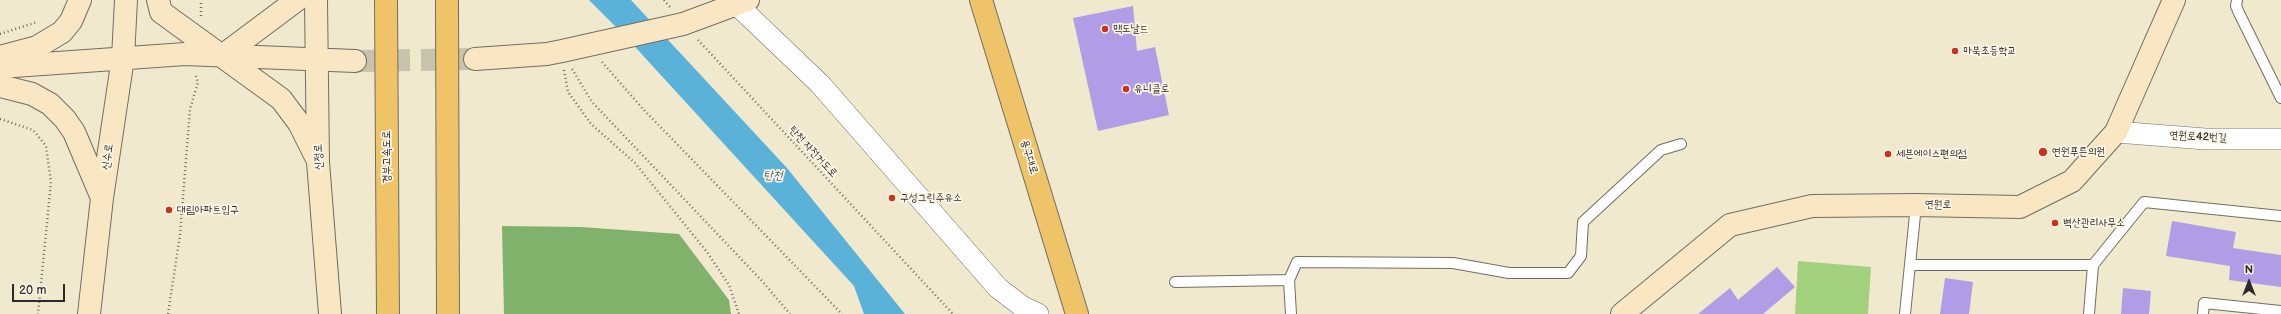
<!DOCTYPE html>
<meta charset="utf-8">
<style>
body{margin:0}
#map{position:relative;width:2281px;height:314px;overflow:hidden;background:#f0e9ce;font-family:"Balsamiq Sans",sans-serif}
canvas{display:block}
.north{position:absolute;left:2229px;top:262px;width:40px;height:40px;-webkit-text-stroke:3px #fcf5e5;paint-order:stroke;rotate:0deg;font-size:11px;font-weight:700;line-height:16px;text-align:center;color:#2b2b2b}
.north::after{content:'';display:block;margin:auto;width:14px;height:18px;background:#2b2b2b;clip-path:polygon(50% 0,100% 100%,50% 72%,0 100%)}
.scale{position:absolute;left:12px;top:284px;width:53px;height:18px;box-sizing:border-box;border:2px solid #2b2b2b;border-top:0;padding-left:5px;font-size:12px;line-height:14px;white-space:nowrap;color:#2b2b2b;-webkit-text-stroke:3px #fcf5e5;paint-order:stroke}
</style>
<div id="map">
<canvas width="2281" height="314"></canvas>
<div class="north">N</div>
<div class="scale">20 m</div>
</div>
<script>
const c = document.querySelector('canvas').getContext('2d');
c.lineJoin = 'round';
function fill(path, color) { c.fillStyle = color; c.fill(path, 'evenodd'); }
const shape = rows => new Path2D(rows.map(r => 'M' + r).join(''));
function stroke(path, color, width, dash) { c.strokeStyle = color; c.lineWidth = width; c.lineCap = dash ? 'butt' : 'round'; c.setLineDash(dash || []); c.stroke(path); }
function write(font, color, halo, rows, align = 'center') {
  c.font = font + ' "Balsamiq Sans","Poor Story",sans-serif'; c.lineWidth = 3.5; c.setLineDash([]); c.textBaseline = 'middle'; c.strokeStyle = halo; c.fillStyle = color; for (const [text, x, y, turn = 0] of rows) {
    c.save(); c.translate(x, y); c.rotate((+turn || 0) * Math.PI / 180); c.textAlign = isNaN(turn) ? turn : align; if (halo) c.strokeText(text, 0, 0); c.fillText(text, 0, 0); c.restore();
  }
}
fill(shape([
 [1798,261,1871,267,1868,314,1795,314]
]), '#a2d07d');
fill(shape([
 [502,226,581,227,679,234,729,300,731,314,504,314]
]), '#81b26c');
fill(shape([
 [589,0,631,0,787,168,905,314,864,314,854,286,626,37]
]), '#5bb2d8');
fill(shape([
 [1133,6,1137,51,1155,47,1169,115,1098,131,1073,18],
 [2172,221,2236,232,2233,248,2281,255,2281,287,2229,280,2230,266,2166,256],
 [1777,267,1795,287,1763,314,1698,314,1730,288,1738,300],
 [1945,278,1973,282,1969,314,1940,314],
 [2123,288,2151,291,2149,314,2121,314]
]), '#b09de5');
stroke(shape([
 [355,61,475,59]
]), '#c9c3ad', 22, [22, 11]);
const lane = shape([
 [2237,0,2236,6,2239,13,2281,98],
 [1910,265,2093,265,2144,202,2281,216],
 [1175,282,1289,280],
 [1291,314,1289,280,1297,262,1453,263,1509,273,1568,273,1581,256,1583,222,1661,150,1681,144],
 [1905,314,1916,205],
 [2089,314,2093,265],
 [2203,314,2204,303,2281,311]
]);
const street = shape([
 [732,0,820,84,998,288,1023,307,1038,314],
 [2116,132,2205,139,2281,139]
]);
const secondary = shape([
 [158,0,161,12,281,99,299,123,316,157],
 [316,0,318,162,330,314],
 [222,56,297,0],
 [0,57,37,47,62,32,71,21,80,0],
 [475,59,547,54,562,51,683,24,748,0],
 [0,67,185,54,355,61],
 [0,86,32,94,50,104,65,119,74,132,102,198],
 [89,314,102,198,123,58,126,0],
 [1622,314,1730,225,1812,206,1916,205,2020,207,2072,181,2116,132,2174,0]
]);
const primary = shape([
 [981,0,1077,314]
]);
const highway = shape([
 [386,0,388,314],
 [447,0,448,314]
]);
stroke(lane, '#706e64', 12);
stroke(street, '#706e64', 22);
stroke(secondary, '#706e64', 24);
stroke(primary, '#706e64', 24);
stroke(highway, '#706e64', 24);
stroke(shape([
 [664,0,670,7],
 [201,16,201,0],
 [0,34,37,22],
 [698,40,953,314],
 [602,62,643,109,842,314],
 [572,69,592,102,762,281,790,314],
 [564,70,568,92,591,124,635,163,707,252,729,285,739,314],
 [0,119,33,130,46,146,51,182,38,314],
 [168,314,180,235,190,109,198,82,195,73]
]), '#706e64', 2.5, [1, 3]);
stroke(lane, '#fff', 10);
stroke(street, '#fff', 21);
stroke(secondary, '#f9e7c3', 22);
stroke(primary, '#efc469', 22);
stroke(highway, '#efc469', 22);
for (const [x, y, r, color] of [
 [1105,29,4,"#c8321e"],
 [1955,51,4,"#c8321e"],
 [1126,89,4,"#c8321e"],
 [2043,152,5,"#c8321e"],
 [1888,154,4,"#c8321e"],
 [892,198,4,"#c8321e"],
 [169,210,4,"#c8321e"],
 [2055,223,4,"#c8321e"]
]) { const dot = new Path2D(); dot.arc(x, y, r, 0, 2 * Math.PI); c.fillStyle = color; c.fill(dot); stroke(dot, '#fcf5e5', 1.5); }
write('11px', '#2b2b2b', '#fcf5e5', [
 ["맥도날드",1113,29],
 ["마북초등학교",1963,51],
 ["유니클로",1134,89],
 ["연원푸른의원",2052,152],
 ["세븐에이스편의점",1896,154],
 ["구성그린주유소",900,198],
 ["대림아파트입구",177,210],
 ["벽산관리사무소",2063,223]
], 'left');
write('11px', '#2b2b2b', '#fcf5e5', [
 ["연원로42번길",2198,137,3],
 ["탄천 자전거도로",813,152,47],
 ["신수로",108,157,-82],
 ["신정로",319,157,-92],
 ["경부고속도로",387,157,-90],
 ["용구대로",1029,157,73],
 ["연원로",1938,205,1]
]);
write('italic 12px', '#3c5a68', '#fcf5e5', [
 ["탄천",773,176]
]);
</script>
